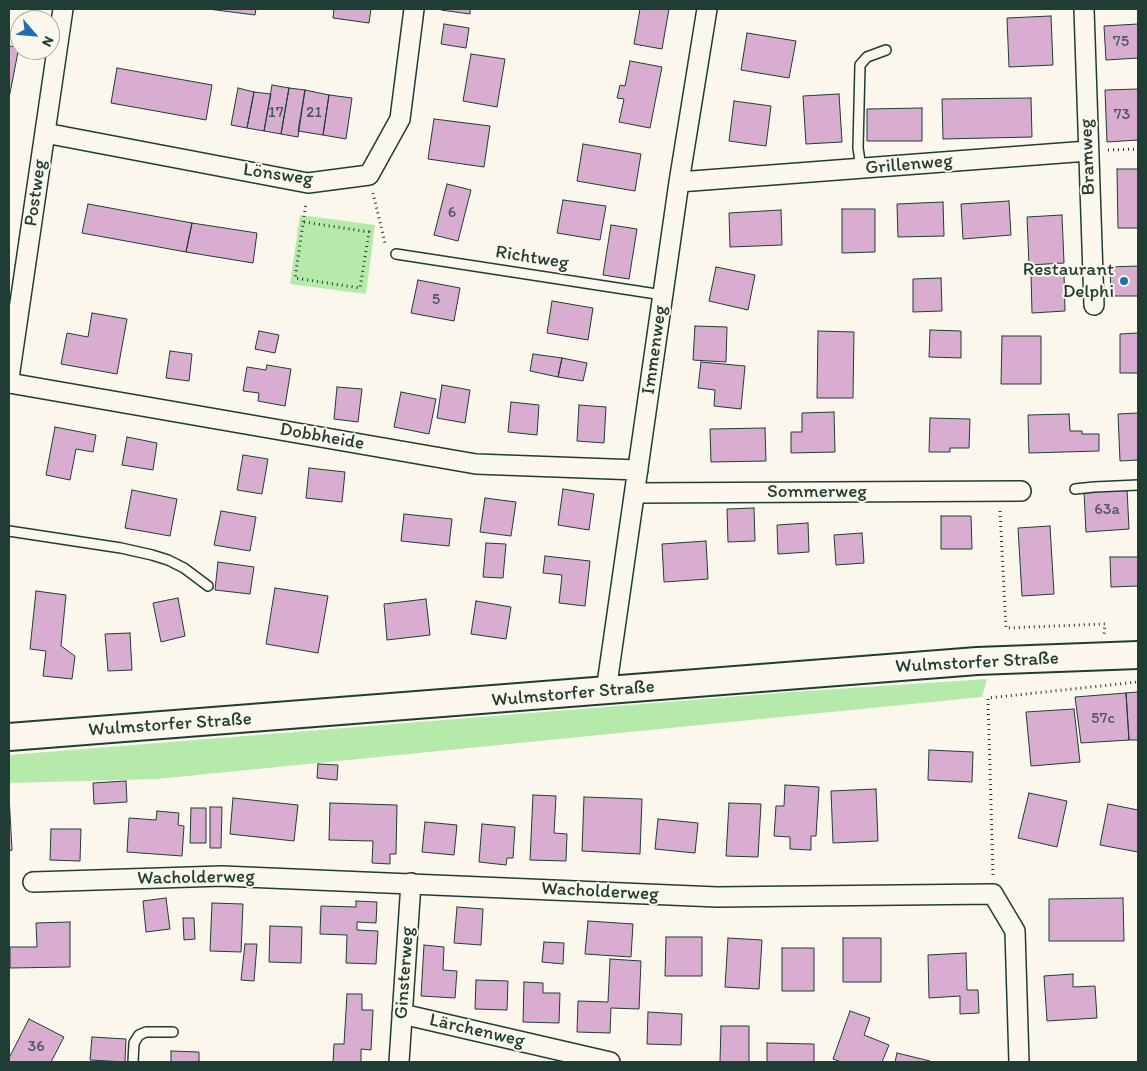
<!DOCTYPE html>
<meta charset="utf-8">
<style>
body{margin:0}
#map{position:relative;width:1147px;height:1071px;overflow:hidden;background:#fbf7ec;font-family:Itim,sans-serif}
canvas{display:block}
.frame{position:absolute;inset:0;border:10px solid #1f3d34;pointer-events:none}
.north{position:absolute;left:10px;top:10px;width:50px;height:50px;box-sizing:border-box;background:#fbf7ec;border:1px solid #a3ada2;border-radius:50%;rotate:117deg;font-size:14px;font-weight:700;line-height:20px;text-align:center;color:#1f3d34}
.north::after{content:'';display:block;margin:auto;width:18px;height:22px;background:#1f6fb2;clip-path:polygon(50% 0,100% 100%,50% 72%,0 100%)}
</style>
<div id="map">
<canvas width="1147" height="1071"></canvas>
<div class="frame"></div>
<div class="north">N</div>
</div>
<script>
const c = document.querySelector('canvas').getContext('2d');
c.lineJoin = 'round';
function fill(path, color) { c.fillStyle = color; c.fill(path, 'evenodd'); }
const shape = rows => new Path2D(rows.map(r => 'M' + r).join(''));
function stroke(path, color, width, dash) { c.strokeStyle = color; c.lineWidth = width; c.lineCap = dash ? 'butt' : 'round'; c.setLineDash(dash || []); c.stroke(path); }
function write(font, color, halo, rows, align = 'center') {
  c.font = font + ' Itim,sans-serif'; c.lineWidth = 4; c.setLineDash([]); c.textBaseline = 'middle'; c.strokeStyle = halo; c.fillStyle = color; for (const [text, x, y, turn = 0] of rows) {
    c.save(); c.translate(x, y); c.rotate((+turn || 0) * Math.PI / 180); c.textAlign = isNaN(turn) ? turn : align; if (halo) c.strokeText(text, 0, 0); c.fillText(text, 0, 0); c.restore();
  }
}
fill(shape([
 [300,215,375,225,366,294,290,284],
 [987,679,982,697,157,779,9,783,9,755,792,692]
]), '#b6eaab');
const building = shape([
 [208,9,256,9,255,15,208,9],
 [334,9,371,9,369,23,333,18,334,9],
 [441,9,470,9,470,14,441,10,441,9],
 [640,9,669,9,662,49,634,44,640,9],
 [1051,16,1053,65,1009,67,1007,18,1051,16],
 [444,24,469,28,466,48,441,44,444,24],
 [1138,24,1138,58,1106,60,1104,26,1138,24],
 [747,33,796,41,789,78,741,70,747,33],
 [9,46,19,47,9,98,9,46],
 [471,54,505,59,497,107,463,101,471,54],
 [630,61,662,67,650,128,619,122,624,99,617,98,620,85,625,86,630,61],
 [117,68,212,85,206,120,111,103,117,68],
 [272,85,289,88,281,134,264,131,272,85],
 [238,88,254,92,247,128,231,125,238,88],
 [289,88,305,90,298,137,281,134,289,88],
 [1138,89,1138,140,1107,142,1105,90,1138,89],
 [305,90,329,95,323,135,298,131,305,90],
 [254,92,271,94,264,131,247,128,254,92],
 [839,94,842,142,806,144,803,96,839,94],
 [329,95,352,98,346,139,323,135,329,95],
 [1031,98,1032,137,943,139,942,99,1031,98],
 [734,101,771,106,766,146,729,141,734,101],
 [922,108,922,141,867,141,867,109,922,108],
 [434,119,490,126,484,167,428,159,434,119],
 [583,144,641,154,635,191,577,181,583,144],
 [1117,169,1138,169,1138,228,1118,228,1117,169],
 [447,184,471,190,458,241,434,235,447,184],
 [563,200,606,206,600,240,557,233,563,200],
 [1009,201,1011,235,963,239,961,204,1009,201],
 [943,202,944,236,898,237,897,204,943,202],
 [88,204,192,223,186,252,82,233,88,204],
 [842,209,875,209,875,252,842,253,842,209],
 [781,210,782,245,730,247,729,213,781,210],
 [1062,215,1064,263,1029,265,1027,217,1062,215],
 [192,223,257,233,253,263,186,252,192,223],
 [611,225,637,229,629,279,603,275,611,225],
 [1138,266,1138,296,1111,296,1110,267,1138,266],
 [716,267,755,275,748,310,709,301,716,267],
 [1064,273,1065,311,1032,313,1031,274,1064,273],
 [941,278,942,311,913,312,913,279,941,278],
 [418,280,460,288,454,321,411,313,418,280],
 [552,301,593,308,588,340,547,333,552,301],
 [92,313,127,319,117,374,61,364,67,333,88,337,92,313],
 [695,326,727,327,726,362,693,360,695,326],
 [930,330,961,331,961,358,929,357,930,330],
 [259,331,279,335,275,353,255,349,259,331],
 [818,331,854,332,853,398,817,398,818,331],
 [1138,333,1138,373,1120,373,1120,334,1138,333],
 [1002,336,1041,336,1041,384,1001,384,1002,336],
 [170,351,192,354,189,381,166,378,170,351],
 [533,354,562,358,558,377,530,371,533,354],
 [562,358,587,363,583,381,558,377,562,358],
 [701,362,745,366,741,409,714,406,715,390,698,388,701,362],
 [267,365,291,369,285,406,258,401,259,393,243,391,247,367,266,370,267,365],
 [442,385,470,390,465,423,437,418,442,385],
 [337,387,362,389,358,422,334,419,337,387],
 [401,392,436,399,429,434,394,427,401,392],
 [511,402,539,405,537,435,508,432,511,402],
 [579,405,606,407,604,443,577,441,579,405],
 [834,412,835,452,791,453,791,432,802,432,802,413,834,412],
 [1138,413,1138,460,1120,461,1118,414,1138,413],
 [1069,414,1070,431,1082,431,1082,434,1099,434,1099,451,1029,453,1028,415,1069,414],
 [930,418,970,419,969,448,950,448,950,452,929,452,930,418],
 [55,427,96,435,93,452,76,449,70,480,46,475,55,427],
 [765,428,766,461,711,462,710,429,765,428],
 [127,437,157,443,153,470,122,465,127,437],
 [243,455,268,459,262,494,237,490,243,455],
 [309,468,345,472,342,502,306,498,309,468],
 [563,489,594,494,589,530,558,525,563,489],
 [1127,489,1129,529,1086,532,1084,492,1127,489],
 [132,490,177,499,170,536,125,528,132,490],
 [485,498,516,502,511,536,480,532,485,498],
 [754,508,755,541,728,542,727,509,754,508],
 [221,511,256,517,250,551,214,545,221,511],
 [404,514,452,519,449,546,401,541,404,514],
 [941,516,971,516,972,549,941,549,941,516],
 [808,523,809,552,778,554,777,525,808,523],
 [1050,526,1054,594,1022,596,1018,528,1050,526],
 [862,533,864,563,836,565,834,535,862,533],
 [706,541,708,579,664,582,662,544,706,541],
 [486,543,506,544,503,578,483,577,486,543],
 [545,556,590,561,585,606,559,603,562,575,543,573,545,556],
 [1110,557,1138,557,1138,586,1111,587,1110,557],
 [218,562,254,567,250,594,215,590,218,562],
 [275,588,328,596,318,653,266,644,275,588],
 [36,591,66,595,61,646,75,656,72,679,43,676,46,651,30,649,36,591],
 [178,598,185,636,161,642,153,603,178,598],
 [426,599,430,635,387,640,384,604,426,599],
 [476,601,511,607,506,639,471,634,476,601],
 [130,633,132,670,108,671,105,634,130,633],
 [1138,692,1138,740,1129,740,1126,693,1138,692],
 [1126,693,1129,740,1081,743,1075,697,1126,693],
 [1074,709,1080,762,1031,766,1026,712,1074,709],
 [929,750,973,752,972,782,928,780,929,750],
 [318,764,338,765,337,780,317,778,318,764],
 [126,781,127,802,94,804,93,783,126,781],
 [785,785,819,787,816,836,811,836,811,850,790,849,790,837,774,836,776,806,784,806,785,785],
 [876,789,878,841,833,843,831,791,876,789],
 [1029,793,1067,801,1057,847,1018,838,1029,793],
 [9,795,12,850,9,851,9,795],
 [533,795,556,796,554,833,567,834,566,861,530,860,533,795],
 [584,797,642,799,640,854,582,851,584,797],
 [233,798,298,805,294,841,230,834,233,798],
 [330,803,397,805,396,854,390,854,390,864,372,863,373,841,329,840,330,803],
 [729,803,761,804,758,857,726,856,729,803],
 [1108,804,1138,810,1138,852,1100,845,1108,804],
 [210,807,222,807,221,848,210,848,210,807],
 [191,808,206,808,206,843,190,843,191,808],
 [157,811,179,813,178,825,184,826,182,856,127,852,129,818,156,820,157,811],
 [658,819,698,823,695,853,655,849,658,819],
 [425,822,457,825,454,855,422,852,425,822],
 [482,824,515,827,513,858,507,858,506,865,479,862,482,824],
 [51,829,81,829,80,861,50,860,51,829],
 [166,898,170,929,146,932,143,901,166,898],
 [1123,898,1124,941,1049,941,1049,899,1123,898],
 [356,901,377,902,376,923,357,922,357,930,378,931,376,964,346,963,347,935,320,934,321,906,356,907,356,901],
 [212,903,243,904,241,952,210,951,212,903],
 [457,907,483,909,481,945,454,943,457,907],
 [183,918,194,918,195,939,184,940,183,918],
 [588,921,633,924,631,957,585,954,588,921],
 [70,922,70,967,10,968,10,947,37,947,36,923,70,922],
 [270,926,302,927,301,963,269,962,270,926],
 [666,937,702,937,702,976,665,976,666,937],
 [728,938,762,940,759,989,725,987,728,938],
 [843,938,881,938,881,982,843,982,843,938],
 [544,942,564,943,563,964,542,962,544,942],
 [245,944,257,944,254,981,241,980,245,944],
 [424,945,444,947,443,970,457,971,455,998,421,996,424,945],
 [782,948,814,948,814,991,782,991,782,948],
 [966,953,967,990,978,990,979,1013,960,1014,960,996,929,998,928,955,966,953],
 [610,959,641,961,639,1009,611,1008,610,1033,577,1032,578,1001,608,1002,610,959],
 [1073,974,1073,987,1095,986,1097,1018,1047,1021,1044,976,1073,974],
 [476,980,508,981,507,1010,475,1009,476,980],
 [524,982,543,983,543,993,560,993,559,1023,523,1022,524,982],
 [347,994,362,994,362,1010,373,1010,371,1050,361,1049,361,1062,333,1062,334,1044,344,1044,347,994],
 [850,1011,870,1018,864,1035,889,1045,882,1062,841,1062,833,1059,850,1011],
 [648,1012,682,1014,681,1045,647,1044,648,1012],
 [29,1019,64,1037,51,1062,9,1062,9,1058,29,1019],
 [721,1026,749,1026,749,1062,720,1062,721,1026],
 [92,1037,126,1039,125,1062,90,1060,92,1037],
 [767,1043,814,1044,814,1062,767,1062,767,1043],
 [171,1051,199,1052,199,1062,171,1062,171,1051],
 [897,1053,930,1061,930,1062,895,1062,897,1053]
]);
fill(building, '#d9add0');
stroke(building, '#1f3d34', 1);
const service = shape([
 [861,168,858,148,860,65,867,57,886,50],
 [396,254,663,295],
 [1075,489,1094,487,1138,485],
 [9,531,121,548,152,555,168,560,184,568,208,586],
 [133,1062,134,1043,139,1035,146,1032,173,1032]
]);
const minor = shape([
 [1084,9,1094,305],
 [45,133,308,183,369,175,400,119,414,9],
 [679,182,1088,151],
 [9,378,63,9],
 [9,383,476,464,638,470],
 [635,493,1021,491],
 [606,691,679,182,707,9],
 [33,882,222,876,717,897,993,894,1015,931,1019,1062],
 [402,1014,610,1062],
 [399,1062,411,883]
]);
const secondary = shape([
 [9,737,977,661,1138,655]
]);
stroke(service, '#1f3d34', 12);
stroke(minor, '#1f3d34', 22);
stroke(secondary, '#1f3d34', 30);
stroke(shape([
 [1108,150,1138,149],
 [373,193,385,243,387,245],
 [304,222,369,232,360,288,295,278,306,203],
 [1000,511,1006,628,1105,624,1104,634],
 [993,875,988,698,1138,682]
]), '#1f3d34', 3, [1, 4]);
stroke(service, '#fbf7ec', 9);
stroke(minor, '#fbf7ec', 19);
stroke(secondary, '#fbf7ec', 26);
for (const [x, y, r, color] of [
 [1124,281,5,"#1f6fb2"]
]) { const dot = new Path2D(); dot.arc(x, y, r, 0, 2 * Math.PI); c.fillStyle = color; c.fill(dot); stroke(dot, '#fbf7ec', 2); }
write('16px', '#4e595b', null, [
 ["75",1121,42],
 ["17",276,113],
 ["21",314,113],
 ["73",1122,115],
 ["6",452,213],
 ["5",436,300],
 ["63a",1107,510],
 ["57c",1103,719],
 ["36",36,1047]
]);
write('19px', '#1f3d34', '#fbf7ec', [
 ["Bramweg",1088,157,-92],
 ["Grillenweg",909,165,-5],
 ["Lönsweg",278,175,8],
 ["Postweg",36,193,-82],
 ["Richtweg",532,258,9],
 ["Immenweg",655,350,-82],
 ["Dobbheide",322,437,10],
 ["Sommerweg",817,492],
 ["Wulmstorfer Straße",977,663,-3],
 ["Wulmstorfer Straße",573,694,-5],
 ["Wulmstorfer Straße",170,725,-4],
 ["Wacholderweg",196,878,-1],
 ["Wacholderweg",600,892,3],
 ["Ginsterweg",405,973,-86],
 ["Lärchenweg",477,1031,13]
]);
write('19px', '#1f3d34', '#fbf7ec', [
 ["Restaurant",1114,270],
 ["Delphi",1114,292]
], 'right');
</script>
